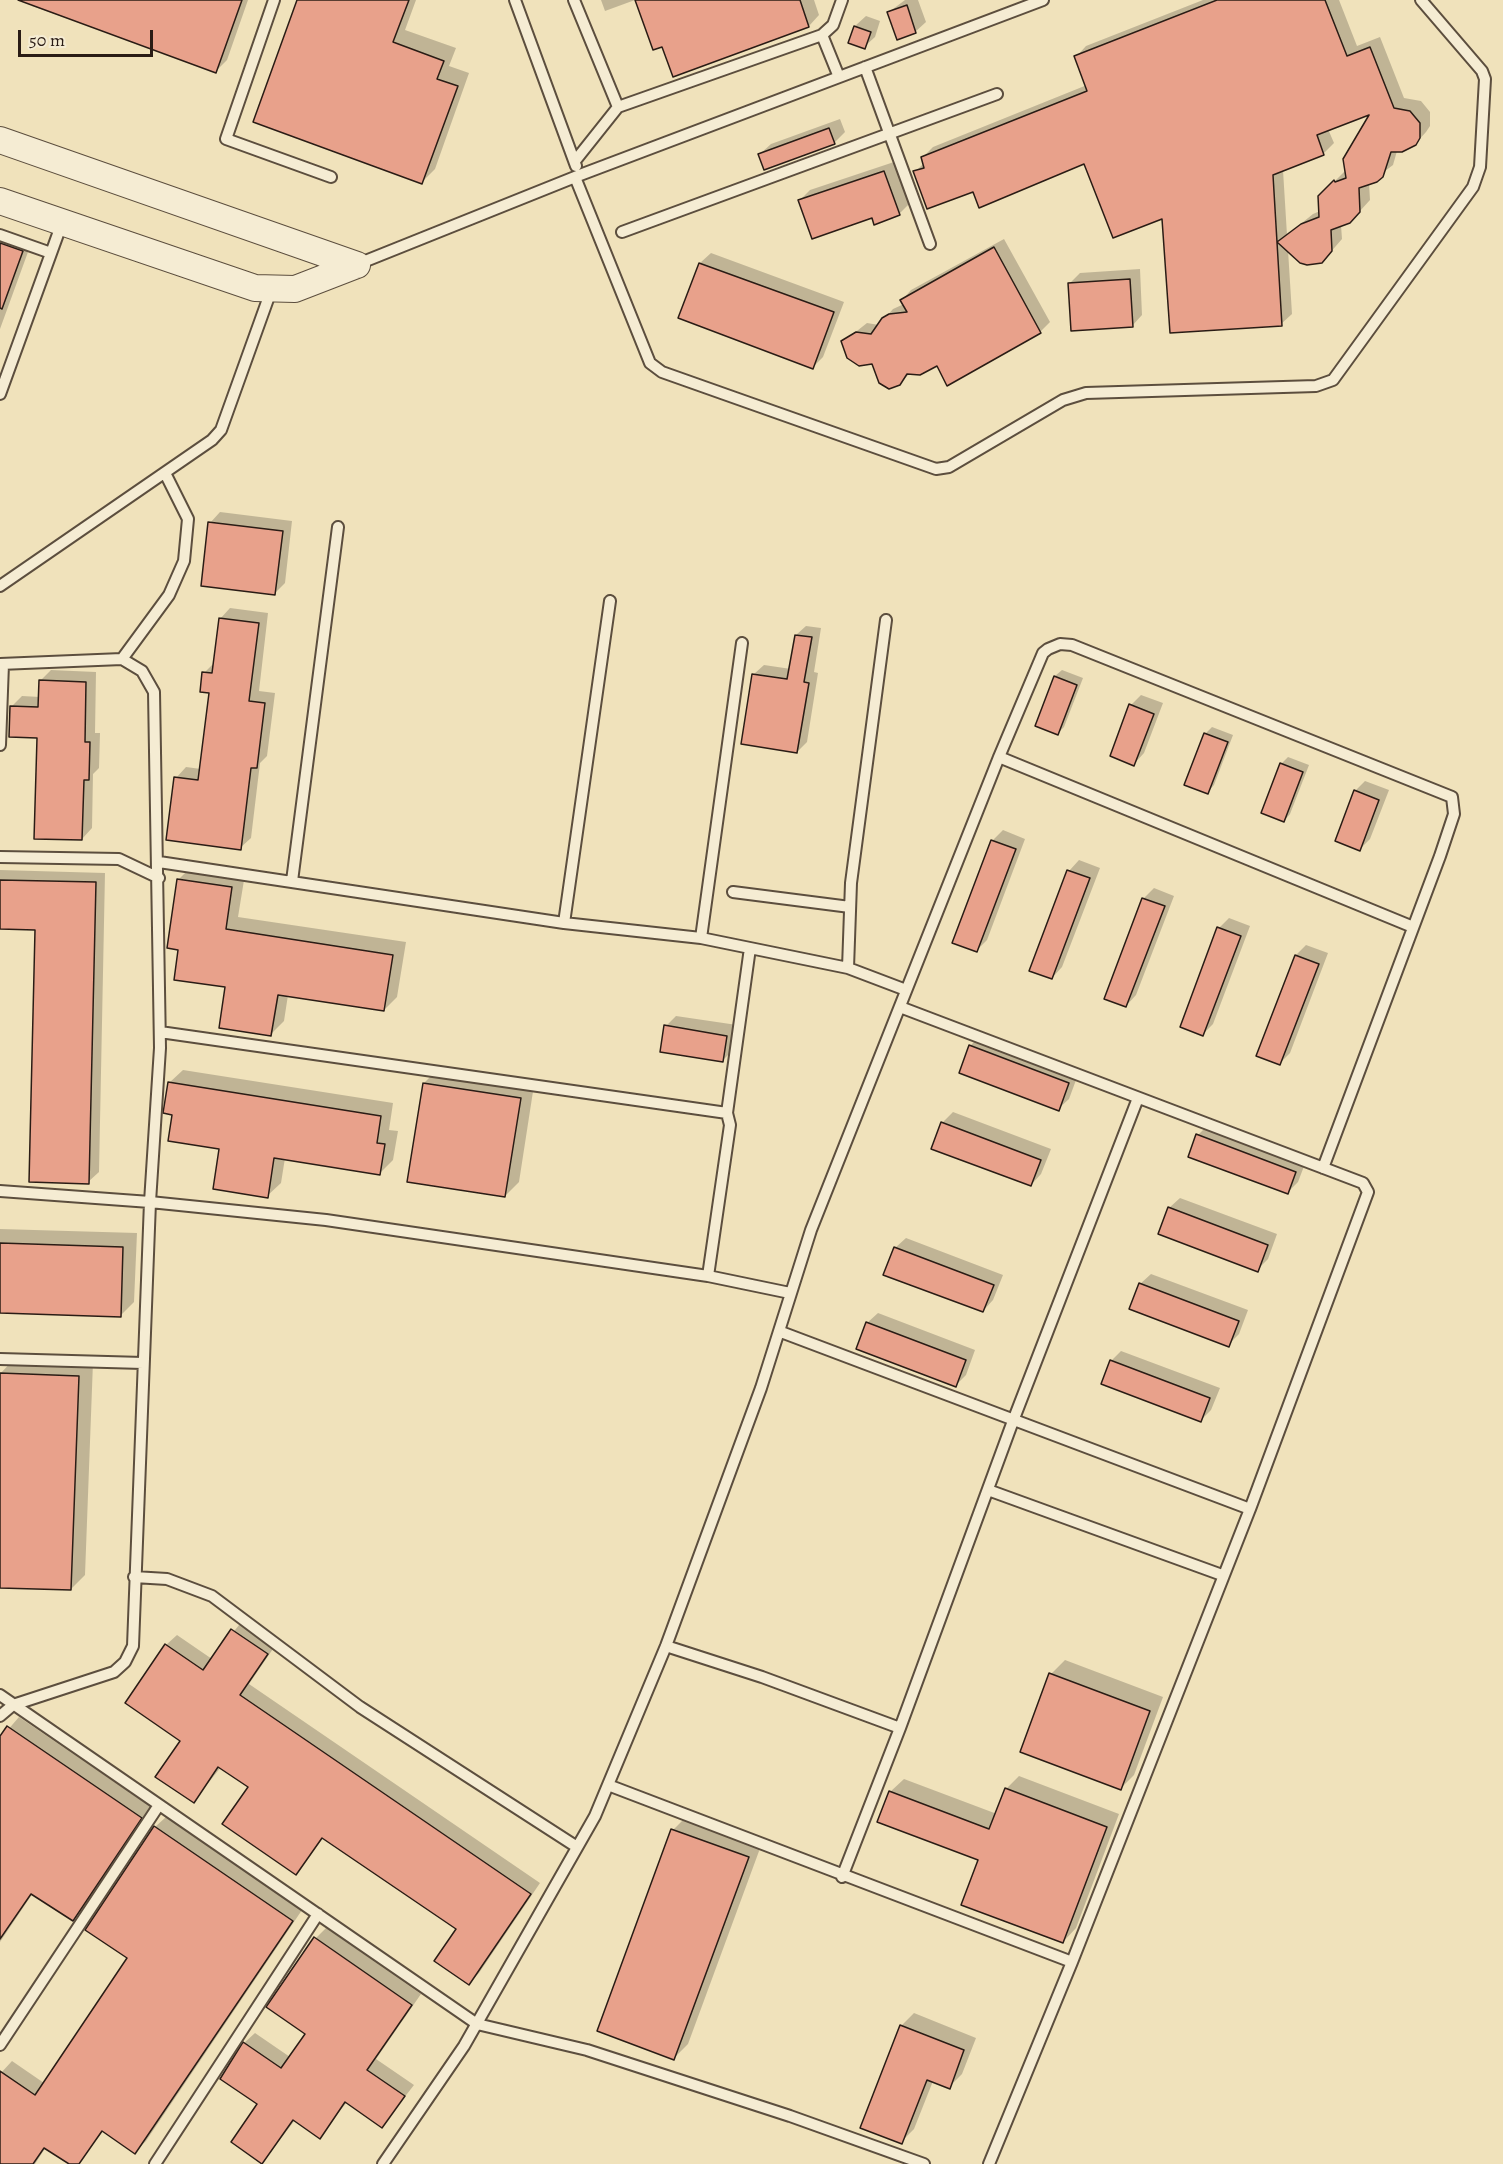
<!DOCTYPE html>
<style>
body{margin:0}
#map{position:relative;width:1503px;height:2164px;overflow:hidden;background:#f0e2bb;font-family:Alegreya,serif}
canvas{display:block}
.scale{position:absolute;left:18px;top:30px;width:135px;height:27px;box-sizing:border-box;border:3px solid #2a1c15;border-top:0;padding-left:8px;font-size:18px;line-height:21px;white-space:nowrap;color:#2a1c15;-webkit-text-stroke:4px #f5ecd3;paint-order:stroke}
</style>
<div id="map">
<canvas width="1503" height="2164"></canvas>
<div class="scale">50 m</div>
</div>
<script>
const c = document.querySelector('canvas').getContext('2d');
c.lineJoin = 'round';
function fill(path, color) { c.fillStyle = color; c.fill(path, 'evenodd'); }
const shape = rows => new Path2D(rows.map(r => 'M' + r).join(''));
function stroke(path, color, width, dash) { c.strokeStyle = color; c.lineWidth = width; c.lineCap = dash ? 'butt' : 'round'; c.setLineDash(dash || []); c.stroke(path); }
fill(shape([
 [34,0,248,0,227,60,216,71,32,6],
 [299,0,416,0,405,30,456,48,449,66,469,73,435,169,422,182],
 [601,0,635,0,605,11],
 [636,0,814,0,819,15,809,26,674,75,663,45],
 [905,0,918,0,926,22,915,32,889,12],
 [1203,0,1339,0,1357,46,1380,37,1404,98,1421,101,1430,112,1430,126,1426,132,1415,144,1397,151,1393,165,1369,183,1370,200,1350,222,1341,225,1342,239,1322,262,1288,250,1292,314,1281,324,1164,217,1085,162,974,190,915,172,924,163,922,158,933,147,1087,85,1076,57,1086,46],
 [1372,112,1346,170,1320,196,1320,211,1313,214,1287,235,1283,170,1324,153,1334,143,1328,129],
 [866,16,880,21,875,37,864,47,850,42,855,26],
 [840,119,845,132,834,143,760,154,771,144],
 [894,162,910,203,899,214,800,200,810,190],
 [0,229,32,241,0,329],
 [1004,239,1050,322,1040,332,909,374,899,384,843,342,867,323,879,325,893,309,904,304,902,300,911,290],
 [711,253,844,302,823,357,813,367,680,318,700,263],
 [1140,269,1142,315,1132,326,1070,283,1080,273],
 [220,512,292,521,285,583,275,593,210,523],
 [230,608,268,613,259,691,275,693,267,756,260,763,251,838,240,848,176,778,186,767,201,769,211,692,204,673,215,662,220,619],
 [806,626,821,628,814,672,818,673,807,742,797,752,754,674,764,665,791,669,796,635],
 [51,670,96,672,95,733,100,733,99,768,93,774,92,828,82,839,39,736,11,707,22,696,40,697,40,681],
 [1062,670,1083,678,1064,727,1058,733,1055,676],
 [1141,695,1163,703,1144,753,1134,764,1131,705],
 [1212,727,1233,735,1214,785,1208,792,1205,734],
 [1288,757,1309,765,1290,814,1284,821,1281,764],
 [1365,781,1389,790,1370,839,1360,849,1355,791],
 [1003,830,1025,839,987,940,976,951,992,841],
 [1079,860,1100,868,1062,967,1052,978,1031,970,1069,871],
 [192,866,245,874,238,917,406,942,397,997,384,1010,288,995,284,1021,271,1034,226,986,180,948,178,880],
 [0,870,105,873,99,1172,88,1182,37,928,0,928],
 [1154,888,1174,896,1136,995,1126,1006,1106,998,1144,898],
 [1229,918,1250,926,1213,1024,1203,1034,1219,928],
 [1306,945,1328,953,1290,1053,1280,1063,1296,955],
 [676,1016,737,1025,733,1050,723,1060,666,1026],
 [981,1035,1079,1072,1069,1099,1058,1109,970,1046],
 [438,1069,534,1085,519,1182,505,1196,424,1083],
 [183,1070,393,1103,389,1130,398,1131,393,1160,380,1173,285,1158,281,1183,267,1196,221,1148,174,1113,169,1083],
 [953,1112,1051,1149,1041,1174,1031,1185,942,1123],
 [1208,1125,1306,1161,1298,1182,1287,1193,1198,1135],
 [1180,1198,1277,1234,1268,1259,1257,1270,1169,1208],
 [0,1229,137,1233,134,1302,120,1316,0,1312],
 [906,1238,1003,1275,993,1300,983,1311,895,1248],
 [1151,1274,1248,1310,1239,1334,1228,1345,1140,1284],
 [878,1313,975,1350,966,1375,956,1385,867,1323],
 [1121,1351,1220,1388,1211,1410,1201,1420,1111,1361],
 [14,1359,93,1362,85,1575,71,1589,0,1586,0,1374],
 [243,1620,277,1643,249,1684,540,1883,479,1973,469,1983,458,1929,324,1837,296,1873,250,1787,221,1767,194,1801,166,1645,177,1635,212,1659],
 [1065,1660,1163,1697,1134,1775,1120,1789,1051,1674],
 [19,1717,151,1807,83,1909,73,1919,33,1893,0,1942,0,1739],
 [1019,1776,1119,1814,1076,1928,1063,1942,980,1859,890,1792,904,1779,997,1814,1006,1789],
 [687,1816,762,1843,688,2044,674,2058,673,1830],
 [166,1817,302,1910,146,2141,135,2152,104,2130,78,2164,71,2164,46,2147,35,2164,0,2164,0,2074,12,2061,44,2083,129,1958,155,1827],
 [326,1928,421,1994,376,2059,414,2085,382,2126,347,2102,319,2137,295,2120,263,2162,259,2104,244,2043,255,2033,290,2057,307,2033,316,1938],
 [914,2013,976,2038,962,2074,949,2087,933,2081,914,2129,901,2142,901,2026]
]), '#0003');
const building = shape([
 [18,0,242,0,216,73,18,0],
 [297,0,409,0,393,42,444,61,437,79,458,86,422,184,253,122,297,0],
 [635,0,800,0,809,27,673,77,662,47,653,50,635,0],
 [1217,0,1325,0,1347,56,1370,47,1394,108,1410,111,1420,123,1420,138,1416,145,1402,152,1391,152,1383,177,1377,182,1359,188,1360,212,1350,223,1331,230,1332,251,1322,263,1307,265,1300,263,1277,242,1301,224,1319,217,1318,196,1334,180,1335,182,1346,178,1343,159,1369,115,1317,135,1324,155,1273,175,1282,326,1170,333,1162,219,1113,238,1084,164,979,208,973,192,927,209,913,171,924,168,921,157,1087,91,1074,56,1217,0],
 [907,5,916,33,897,40,887,12,907,5],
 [854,26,871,32,865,49,848,43,854,26],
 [829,128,835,144,764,170,758,154,829,128],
 [884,171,900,215,874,225,872,218,812,239,798,200,884,171],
 [0,243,23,251,2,309,0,308,0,243],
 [994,247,1041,333,947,386,937,366,920,375,907,374,900,385,889,389,879,383,872,364,859,366,847,358,841,341,856,332,871,334,882,318,889,314,907,312,900,300,994,247],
 [699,263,834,312,813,369,678,318,699,263],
 [1130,279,1133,327,1071,331,1068,283,1130,279],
 [208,522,283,531,275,595,201,586,208,522],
 [219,618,259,623,249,701,265,703,257,768,251,768,241,850,166,840,174,777,198,780,209,693,200,692,202,672,212,673,219,618],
 [795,635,812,637,804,682,809,683,797,753,741,744,752,674,787,679,795,635],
 [1054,676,1077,685,1058,735,1035,726,1054,676],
 [39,680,86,682,85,742,90,742,89,780,84,780,82,840,34,839,37,738,9,737,10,706,38,707,39,680],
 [1129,704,1154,714,1134,766,1110,756,1129,704],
 [1204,733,1228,742,1208,794,1184,785,1204,733],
 [1280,763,1303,772,1284,822,1261,813,1280,763],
 [1354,790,1379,800,1360,851,1335,841,1354,790],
 [991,840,1016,849,977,952,952,943,991,840],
 [1067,870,1090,878,1052,979,1029,971,1067,870],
 [177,879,232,887,226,929,393,955,384,1011,278,995,271,1036,219,1028,225,987,174,980,178,950,167,948,177,879],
 [0,880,96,882,89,1184,29,1182,35,930,0,929,0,880],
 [1142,898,1165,906,1126,1007,1104,999,1142,898],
 [1217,927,1241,936,1203,1036,1180,1027,1217,927],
 [1295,955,1319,964,1280,1065,1256,1056,1295,955],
 [664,1025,727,1036,723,1062,660,1052,664,1025],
 [969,1045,1069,1083,1059,1111,959,1073,969,1045],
 [168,1082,381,1116,377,1143,385,1144,380,1175,274,1158,268,1198,213,1189,219,1149,168,1141,172,1115,163,1113,168,1082],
 [423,1083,521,1098,505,1197,407,1182,423,1083],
 [941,1122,1041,1160,1031,1186,931,1149,941,1122],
 [1196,1134,1296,1172,1288,1194,1188,1157,1196,1134],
 [1168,1207,1268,1245,1258,1272,1158,1234,1168,1207],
 [0,1243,123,1247,121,1317,0,1313,0,1243],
 [894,1247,994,1285,983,1312,883,1275,894,1247],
 [1139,1283,1239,1321,1229,1347,1129,1309,1139,1283],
 [866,1322,966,1360,956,1387,856,1349,866,1322],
 [1110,1360,1210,1398,1201,1422,1101,1384,1110,1360],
 [0,1373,79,1376,71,1590,0,1588,0,1373],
 [231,1629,268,1654,240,1695,531,1894,469,1985,434,1961,456,1929,322,1838,296,1875,222,1824,248,1787,218,1767,194,1803,155,1777,180,1741,125,1703,165,1644,203,1670,231,1629],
 [1049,1673,1150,1711,1121,1790,1020,1752,1049,1673],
 [7,1726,142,1818,73,1921,31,1894,0,1939,0,1736,7,1726],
 [1005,1788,1107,1827,1063,1943,961,1905,978,1860,877,1822,889,1791,989,1829,1005,1788],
 [154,1826,293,1921,135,2154,102,2131,79,2164,69,2164,44,2148,33,2164,0,2164,0,2071,35,2095,127,1958,85,1930,154,1826],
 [671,1829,749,1857,674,2060,597,2031,671,1829],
 [314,1937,412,2005,367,2070,405,2096,382,2128,345,2102,320,2139,293,2120,262,2164,231,2142,257,2104,220,2079,243,2042,281,2068,305,2034,266,2007,314,1937],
 [900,2025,964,2050,950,2089,927,2080,902,2144,860,2128,900,2025]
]);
fill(building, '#e8a18b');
stroke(building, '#2a1c15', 1.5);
const service = shape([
 [274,0,226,139,331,177],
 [515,0,576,166],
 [574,0,618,107],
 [822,35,839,77],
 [865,67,930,244],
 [575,161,618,107,822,35,833,25,842,0],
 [575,177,650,363,662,372,936,469,949,467,1063,400,1086,393,1316,386,1333,380,1473,187,1480,167,1485,79,1482,71,1421,0],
 [622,232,997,94],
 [0,235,51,253],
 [358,264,580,175,1043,0],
 [0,394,62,223],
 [0,586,212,440,221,430,272,288],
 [122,659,169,595,184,561,188,519,165,473],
 [0,664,122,659,142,671,154,692,160,1048,150,1202,133,1646,125,1662,114,1672,13,1705,0,1716],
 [0,745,3,664],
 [999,757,1413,927],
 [0,857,119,859,159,878],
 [159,862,564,923,701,938,750,948,727,1113,730,1125,708,1276],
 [292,881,338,527],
 [733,892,850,907],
 [564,923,610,601],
 [701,938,742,643],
 [750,948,848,968,906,990],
 [848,968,851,883,886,620],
 [160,1032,727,1113],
 [0,1191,150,1202,326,1220,708,1276,790,1293],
 [781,1332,1250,1509,1368,1192,1363,1183,900,1007],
 [0,1359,143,1363],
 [988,1490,1222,1575],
 [134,1577,167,1579,212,1596,360,1707,577,1847],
 [666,1646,762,1677,900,1728],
 [0,1695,477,2024,587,2050,790,2116,924,2164],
 [608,1785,1072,1962],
 [842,1877,900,1728,1013,1421,1138,1098],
 [0,2045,159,1805],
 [155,2164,318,1914],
 [383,2164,464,2046,595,1816,666,1646,761,1388,811,1230,999,757,1043,653,1048,649,1060,644,1072,645,1452,797,1454,814,1440,856,1323,1168],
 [989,2164,1072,1962,1250,1509]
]);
const tertiary = shape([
 [0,140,357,265],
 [0,201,255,288,295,289,357,265]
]);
stroke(service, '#5c4e3e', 14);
stroke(tertiary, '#5c4e3e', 28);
stroke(service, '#f5ecd3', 10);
stroke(tertiary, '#f5ecd3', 26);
</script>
